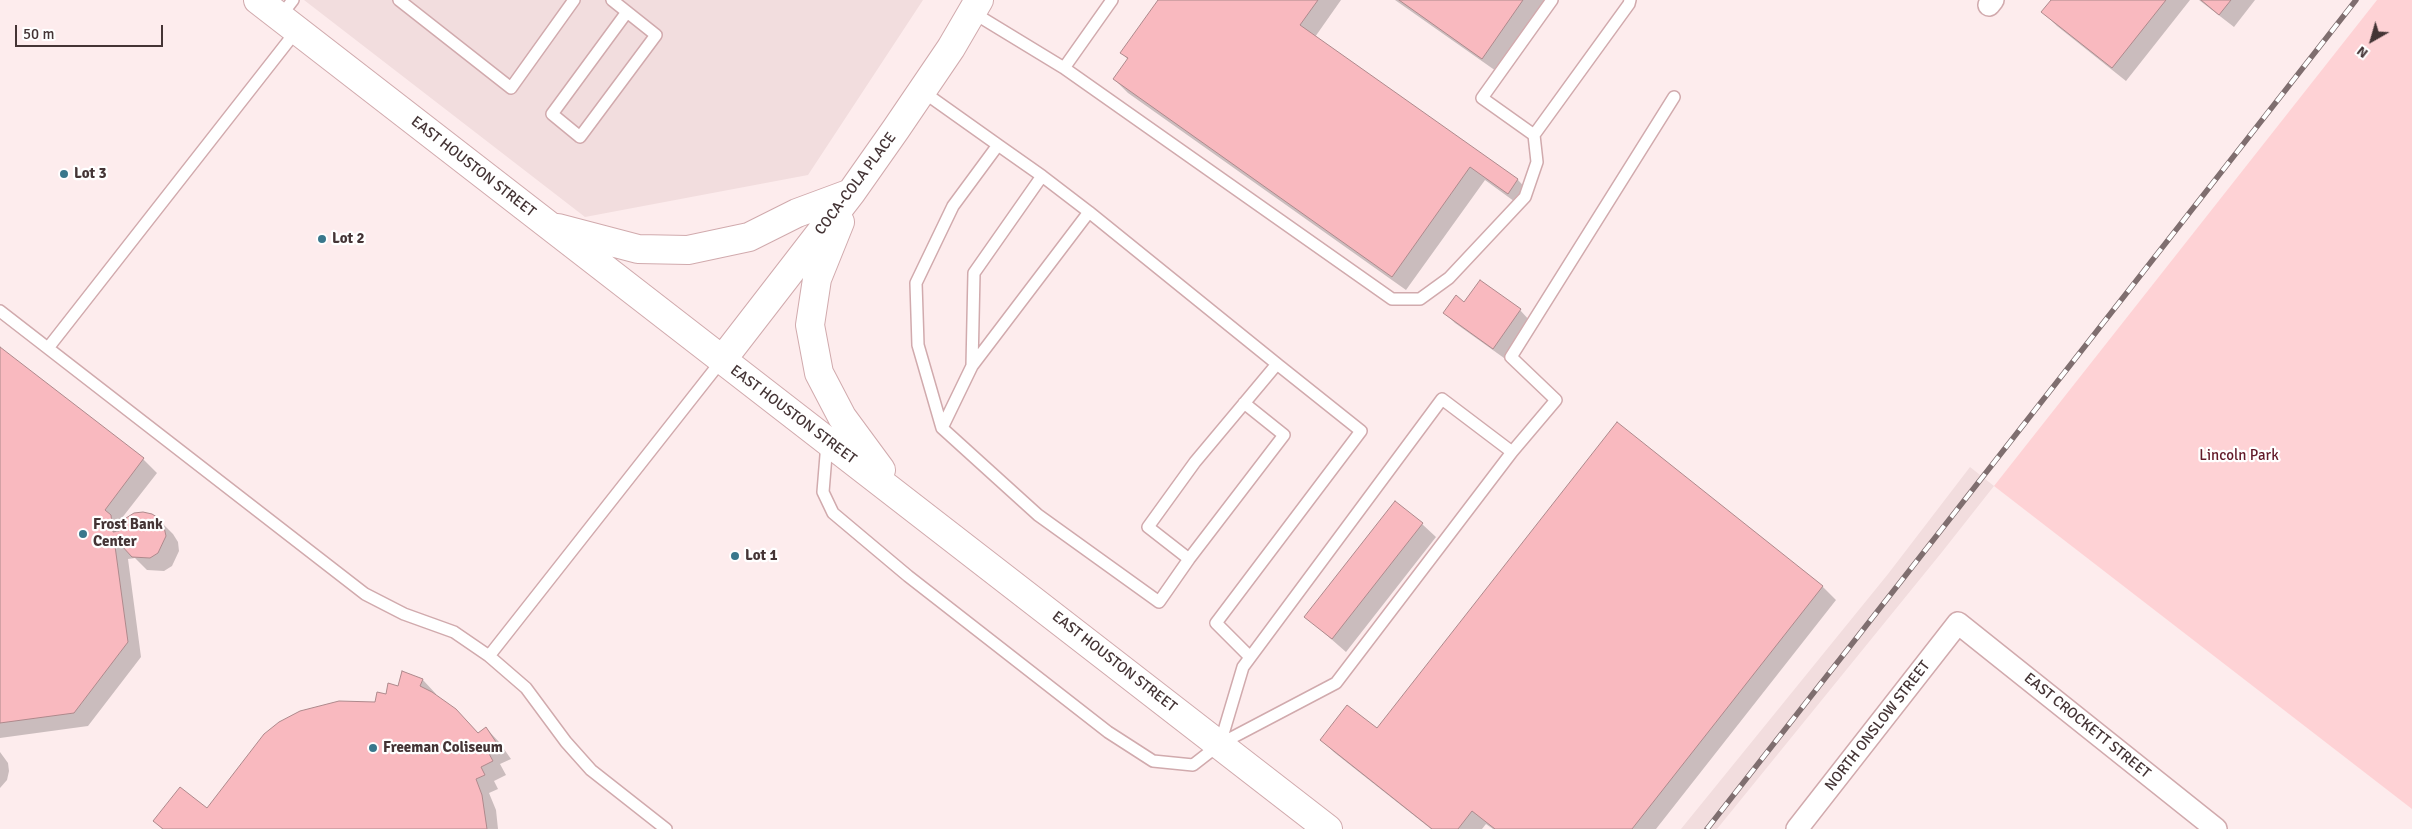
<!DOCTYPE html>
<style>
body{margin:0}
#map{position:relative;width:2412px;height:829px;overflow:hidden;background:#fdeced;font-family:Signika,sans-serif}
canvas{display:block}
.north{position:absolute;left:2347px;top:15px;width:50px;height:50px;-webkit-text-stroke:4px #fff;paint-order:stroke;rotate:218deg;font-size:14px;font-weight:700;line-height:20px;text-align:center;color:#443435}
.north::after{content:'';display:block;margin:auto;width:18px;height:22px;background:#443435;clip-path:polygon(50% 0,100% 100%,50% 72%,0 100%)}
.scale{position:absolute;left:15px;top:25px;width:148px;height:22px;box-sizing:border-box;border:2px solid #443435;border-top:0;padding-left:6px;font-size:15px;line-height:18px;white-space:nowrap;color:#443435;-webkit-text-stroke:4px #fff;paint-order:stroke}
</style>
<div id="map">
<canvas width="2412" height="829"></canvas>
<div class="north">N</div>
<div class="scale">50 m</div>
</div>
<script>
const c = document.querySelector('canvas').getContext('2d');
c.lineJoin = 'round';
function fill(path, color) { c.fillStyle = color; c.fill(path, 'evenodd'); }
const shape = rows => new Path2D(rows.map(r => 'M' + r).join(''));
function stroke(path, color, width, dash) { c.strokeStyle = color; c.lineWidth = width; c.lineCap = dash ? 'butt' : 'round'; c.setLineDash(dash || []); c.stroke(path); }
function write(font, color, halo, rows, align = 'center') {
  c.font = font + ' Signika,sans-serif'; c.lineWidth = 4.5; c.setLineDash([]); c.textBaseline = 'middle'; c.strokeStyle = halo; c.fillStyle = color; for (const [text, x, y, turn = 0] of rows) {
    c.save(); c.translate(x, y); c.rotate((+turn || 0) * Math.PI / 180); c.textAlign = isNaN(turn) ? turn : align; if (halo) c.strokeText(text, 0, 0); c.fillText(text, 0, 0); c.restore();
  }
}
fill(shape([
 [304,0,923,0,808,175,585,217],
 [1970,467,1994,486,1942,552,1717,829,1681,829,1888,574]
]), '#f2ddde');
fill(shape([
 [2377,0,2412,0,2412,809,1994,486]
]), '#fed2d5');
fill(shape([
 [1159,0,1341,0,1315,37,1518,180,1531,194,1522,207,1485,180,1406,290,1128,93,1114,79,1128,60,1122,53],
 [1395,0,1547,0,1496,71],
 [2052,0,2190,0,2126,81,2057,26,2043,12],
 [2199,0,2255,0,2234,27],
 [1480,282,1520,310,1530,321,1504,358,1455,323,1445,313,1465,303],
 [0,349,143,459,157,473,118,523,122,528,159,520,173,534,178,542,179,551,172,566,164,571,147,570,135,558,128,559,141,657,88,726,0,738],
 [1422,524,1436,537,1346,652,1306,617],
 [1822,586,1836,600,1656,829,1493,829,1486,824,1482,829,1431,829,1335,753,1321,740,1377,730],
 [403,673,423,680,436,694,435,696,479,734,486,728,499,742,511,759,500,764,506,775,494,781,498,789,489,793,496,810,498,829,162,829,155,821,207,809,399,687],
 [0,752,8,763,9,771,7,780,0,788]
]), '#0003');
const building = shape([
 [1158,0,1318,0,1300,25,1518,179,1508,194,1470,167,1392,277,1113,79,1128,58,1120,53,1158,0],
 [1399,0,1523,0,1482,59,1399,0],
 [2051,0,2166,0,2112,68,2041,12,2051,0],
 [2201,0,2231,0,2219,15,2201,0],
 [1480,280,1521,309,1493,349,1443,313,1456,295,1464,302,1480,280],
 [0,347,144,458,105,510,111,515,113,532,119,531,126,518,134,513,143,512,152,514,160,519,164,527,166,536,158,553,150,558,132,557,121,545,115,546,128,642,74,713,0,723,0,347],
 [1617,422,1823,586,1632,829,1495,829,1472,811,1458,829,1432,829,1320,740,1347,705,1377,728,1617,422],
 [1395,501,1423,523,1332,639,1304,617,1395,501],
 [402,671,423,679,420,686,432,692,456,709,478,733,486,727,498,745,487,750,493,761,481,767,485,775,476,779,482,795,487,829,163,829,153,821,180,787,207,808,264,734,279,722,300,711,339,701,375,702,377,692,386,694,388,683,398,686,402,671]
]);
fill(building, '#f9b9bf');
stroke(building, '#ae898c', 1);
const lane = shape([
 [399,0,511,88,574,0],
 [612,0,656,35,580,137,552,114,627,12],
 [1552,0,1482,98,1534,135,1629,4,1630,0],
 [972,12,1064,68,1112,0],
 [280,17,293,0],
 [1064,68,1392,299,1420,299,1449,278,1525,197,1537,162,1534,135],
 [922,91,998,145],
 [1089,212,1277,364],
 [0,311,365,594,404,614,454,632,489,656,526,688,566,742,591,770,666,829],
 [48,348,297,30],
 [972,366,1089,212,1042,176],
 [1244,403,1284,435,1189,559,1148,527,1195,462,1277,364,1361,431,1216,623,1250,657],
 [942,428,972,366,974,273,1042,176,998,145,953,206,916,283,918,345,942,428,1038,515,1159,602,1189,559],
 [827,443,823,492,833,513,908,576,1108,732,1153,761,1193,765,1220,744,1336,683,1512,452,1442,399,1243,667,1220,744],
 [1512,452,1556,400,1511,357,1674,97],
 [489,656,722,360]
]);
const street = shape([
 [1989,5,1993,0],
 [1797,829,1958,623,2216,829]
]);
const secondary = shape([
 [258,0,1328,829],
 [840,222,817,279,810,325,819,373,842,417,881,470],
 [558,228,638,249,688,250,749,237,797,213,851,193],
 [722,360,851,193,896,129,951,48,979,0]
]);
stroke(lane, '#d1aaad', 14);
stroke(street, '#d1aaad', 24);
stroke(secondary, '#d1aaad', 30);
stroke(lane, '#fff', 11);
stroke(street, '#fff', 21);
stroke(secondary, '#fff', 28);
const rail = shape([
 [1707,829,2356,0]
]);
stroke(rail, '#7f6e6f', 5.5);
stroke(rail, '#fff', 4, [11]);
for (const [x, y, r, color] of [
 [64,174,5,"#39778c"],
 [322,239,5,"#39778c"],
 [83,534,5,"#39778c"],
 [735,556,5,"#39778c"],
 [373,748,5,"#39778c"]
]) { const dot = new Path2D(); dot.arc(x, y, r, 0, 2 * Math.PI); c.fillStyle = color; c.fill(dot); stroke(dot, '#fff', 2); }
write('15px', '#443435', '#fff', [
 ["EAST HOUSTON STREET",473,167,38],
 ["COCA-COLA PLACE",856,184,-53],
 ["EAST HOUSTON STREET",793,415,37],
 ["EAST HOUSTON STREET",1114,662,38],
 ["NORTH ONSLOW STREET",1878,726,-52],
 ["EAST CROCKETT STREET",2087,726,39]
]);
write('bold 15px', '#443435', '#fff', [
 ["Lot 3",74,174],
 ["Lot 2",332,239],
 ["Frost Bank",93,525],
 ["Center",93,542],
 ["Lot 1",745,556],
 ["Freeman Coliseum",383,748]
], 'left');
write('15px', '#621928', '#fff', [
 ["Lincoln Park",2239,456]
]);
</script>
